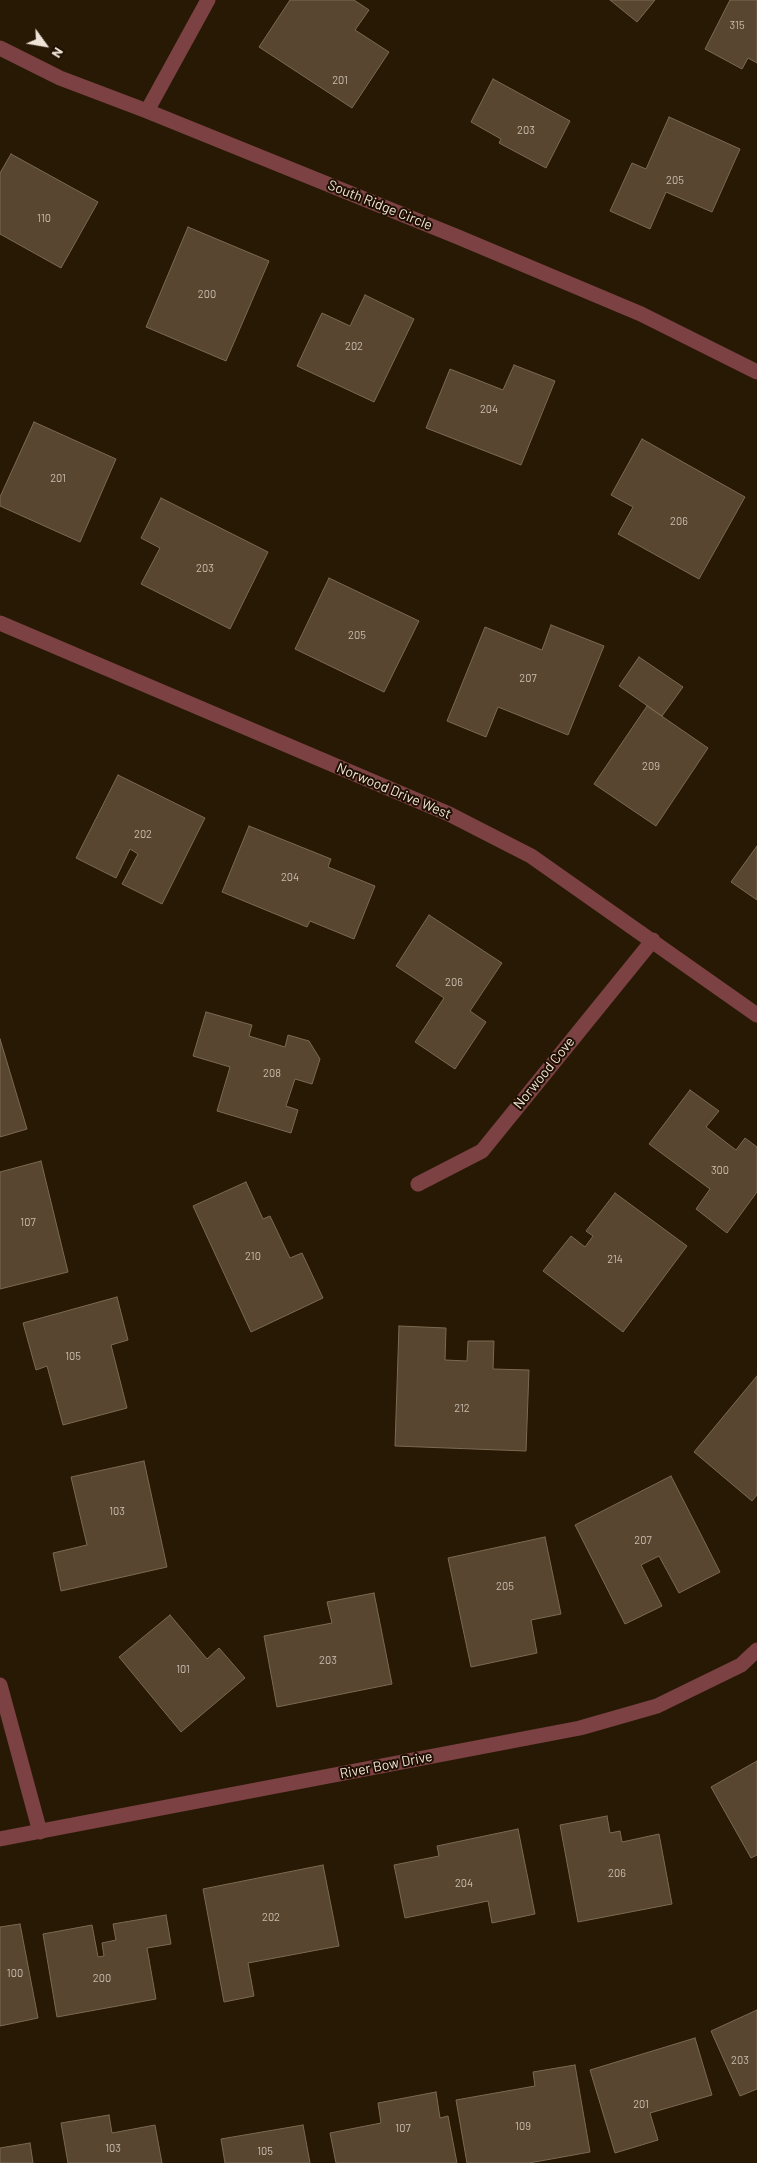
<!DOCTYPE html>
<style>
body{margin:0}
#map{position:relative;width:757px;height:2163px;overflow:hidden;background:#281904;font-family:Barlow,sans-serif}
canvas{display:block}
.north{position:absolute;left:20px;top:20px;width:50px;height:50px;-webkit-text-stroke:4px #1e0f00;paint-order:stroke;rotate:122deg;font-size:14px;font-weight:700;line-height:20px;text-align:center;color:#efe4d7}
.north::after{content:'';display:block;margin:auto;width:18px;height:22px;background:#efe4d7;clip-path:polygon(50% 0,100% 100%,50% 72%,0 100%)}
</style>
<div id="map">
<canvas width="757" height="2163"></canvas>
<div class="north">N</div>
</div>
<script>
const c = document.querySelector('canvas').getContext('2d');
c.lineJoin = 'round';
function fill(path, color) { c.fillStyle = color; c.fill(path, 'evenodd'); }
const shape = rows => new Path2D(rows.map(r => 'M' + r).join(''));
function stroke(path, color, width, dash) { c.strokeStyle = color; c.lineWidth = width; c.lineCap = dash ? 'butt' : 'round'; c.setLineDash(dash || []); c.stroke(path); }
function write(font, color, halo, rows, align = 'center') {
  c.font = font + ' Barlow,sans-serif'; c.lineWidth = 4; c.setLineDash([]); c.textBaseline = 'middle'; c.strokeStyle = halo; c.fillStyle = color; for (const [text, x, y, turn = 0] of rows) {
    c.save(); c.translate(x, y); c.rotate((+turn || 0) * Math.PI / 180); c.textAlign = isNaN(turn) ? turn : align; if (halo) c.strokeText(text, 0, 0); c.fillText(text, 0, 0); c.restore();
  }
}
const building = shape([
 [290,0,354,0,369,10,355,30,389,52,352,108,259,47,290,0],
 [610,0,655,0,637,22,610,0],
 [730,0,757,0,757,63,748,58,742,69,705,49,730,0],
 [493,79,570,121,546,168,499,143,501,139,471,122,493,79],
 [669,117,740,149,712,212,666,192,650,229,610,211,632,163,646,169,669,117],
 [11,154,98,202,61,268,0,234,0,173,11,154],
 [188,227,269,261,226,361,146,327,188,227],
 [365,295,414,319,374,402,297,366,322,313,350,326,365,295],
 [514,365,555,381,521,465,426,428,450,369,503,390,514,365],
 [34,422,116,459,80,542,0,506,0,497,34,422],
 [642,439,745,497,699,579,618,534,633,507,611,495,642,439],
 [161,498,268,552,230,629,141,584,160,548,141,538,161,498],
 [329,578,419,621,384,692,295,649,329,578],
 [551,625,604,646,568,735,498,707,486,737,447,721,485,627,542,650,551,625],
 [639,657,683,687,662,716,619,686,639,657],
 [647,706,708,748,656,826,594,784,647,706],
 [118,775,205,818,162,904,122,884,138,854,130,849,116,878,76,858,118,775],
 [249,826,331,859,328,867,375,886,354,939,310,921,307,927,222,892,249,826],
 [757,846,757,900,731,882,757,846],
 [429,915,502,963,470,1011,486,1022,455,1069,415,1042,444,998,396,966,429,915],
 [206,1012,252,1025,249,1036,285,1047,288,1035,309,1041,320,1059,312,1084,295,1079,286,1106,298,1110,291,1133,217,1111,230,1067,193,1056,206,1012],
 [0,1039,27,1129,0,1137,0,1039],
 [690,1090,719,1111,706,1127,736,1150,745,1138,757,1147,757,1192,727,1233,696,1209,710,1189,649,1144,690,1090],
 [41,1161,68,1272,0,1289,0,1172,41,1161],
 [246,1182,263,1219,270,1216,290,1258,302,1253,323,1298,251,1332,193,1206,246,1182],
 [615,1193,687,1246,623,1332,543,1271,571,1236,585,1247,593,1236,586,1231,615,1193],
 [117,1297,128,1340,111,1345,127,1408,63,1425,47,1366,36,1370,23,1323,117,1297],
 [399,1326,446,1328,445,1360,467,1361,468,1341,494,1341,493,1369,529,1370,526,1451,395,1446,399,1326],
 [757,1376,757,1495,752,1501,694,1452,757,1376],
 [144,1461,167,1567,61,1591,53,1553,87,1545,71,1477,144,1461],
 [671,1476,720,1572,679,1593,659,1556,641,1565,662,1606,625,1624,575,1525,671,1476],
 [545,1537,561,1614,531,1620,537,1653,471,1667,448,1558,545,1537],
 [374,1593,392,1684,277,1707,264,1636,332,1623,327,1602,374,1593],
 [170,1615,207,1659,219,1648,245,1678,181,1732,119,1657,170,1615],
 [757,1761,757,1855,751,1858,711,1787,757,1761],
 [607,1816,610,1833,620,1831,622,1842,659,1834,672,1904,578,1922,560,1825,607,1816],
 [518,1829,535,1914,492,1923,488,1901,405,1918,394,1865,439,1856,437,1846,518,1829],
 [323,1865,339,1946,248,1963,254,1996,224,2002,203,1889,323,1865],
 [166,1915,171,1944,147,1948,156,1999,57,2017,43,1934,92,1925,98,1957,104,1956,102,1943,116,1940,113,1924,166,1915],
 [20,1924,38,2018,0,2026,0,1927,20,1924],
 [757,2010,757,2089,740,2096,711,2031,757,2010],
 [695,2038,712,2095,650,2113,658,2140,615,2153,590,2070,695,2038],
 [575,2065,590,2152,529,2163,467,2163,456,2100,535,2086,533,2072,575,2065],
 [436,2092,440,2118,448,2116,457,2163,336,2163,330,2133,381,2123,378,2103,436,2092],
 [109,2115,112,2133,155,2125,162,2163,68,2163,61,2123,109,2115],
 [303,2125,310,2163,225,2163,221,2139,303,2125],
 [30,2143,33,2163,0,2163,0,2148,30,2143]
]);
fill(building, '#584630');
stroke(building, '#7c6952', 1);
stroke(shape([
 [0,48,60,78,147,111,458,237,641,314,757,372],
 [147,111,208,0],
 [0,623,449,814,531,856,757,1015],
 [418,1184,482,1151,653,940],
 [0,1685,40,1832],
 [0,1839,580,1728,657,1706,741,1665,757,1650]
]), '#7b4143', 15);
write('11px', '#c9bcad', null, [
 ["315",737,25],
 ["201",340,80],
 ["203",526,130],
 ["205",675,180],
 ["110",44,218],
 ["200",207,294],
 ["202",354,346],
 ["204",489,409],
 ["201",58,478],
 ["206",679,521],
 ["203",205,568],
 ["205",357,635],
 ["207",528,678],
 ["209",651,766],
 ["202",143,834],
 ["204",290,877],
 ["206",454,982],
 ["208",272,1073],
 ["300",720,1170],
 ["107",28,1222],
 ["210",253,1256],
 ["214",615,1259],
 ["105",73,1356],
 ["212",462,1408],
 ["103",117,1511],
 ["207",643,1540],
 ["205",505,1586],
 ["203",328,1660],
 ["101",183,1669],
 ["206",617,1873],
 ["204",464,1883],
 ["202",271,1917],
 ["100",15,1973],
 ["200",102,1978],
 ["203",740,2060],
 ["201",641,2104],
 ["109",523,2126],
 ["107",403,2128],
 ["103",113,2148],
 ["105",265,2151]
]);
write('14px', '#efe4d7', '#1e0f00', [
 ["South Ridge Circle",380,205,22],
 ["Norwood Drive West",394,791,23],
 ["Norwood Cove",544,1073,-51],
 ["River Bow Drive",386,1765,-11]
]);
</script>
